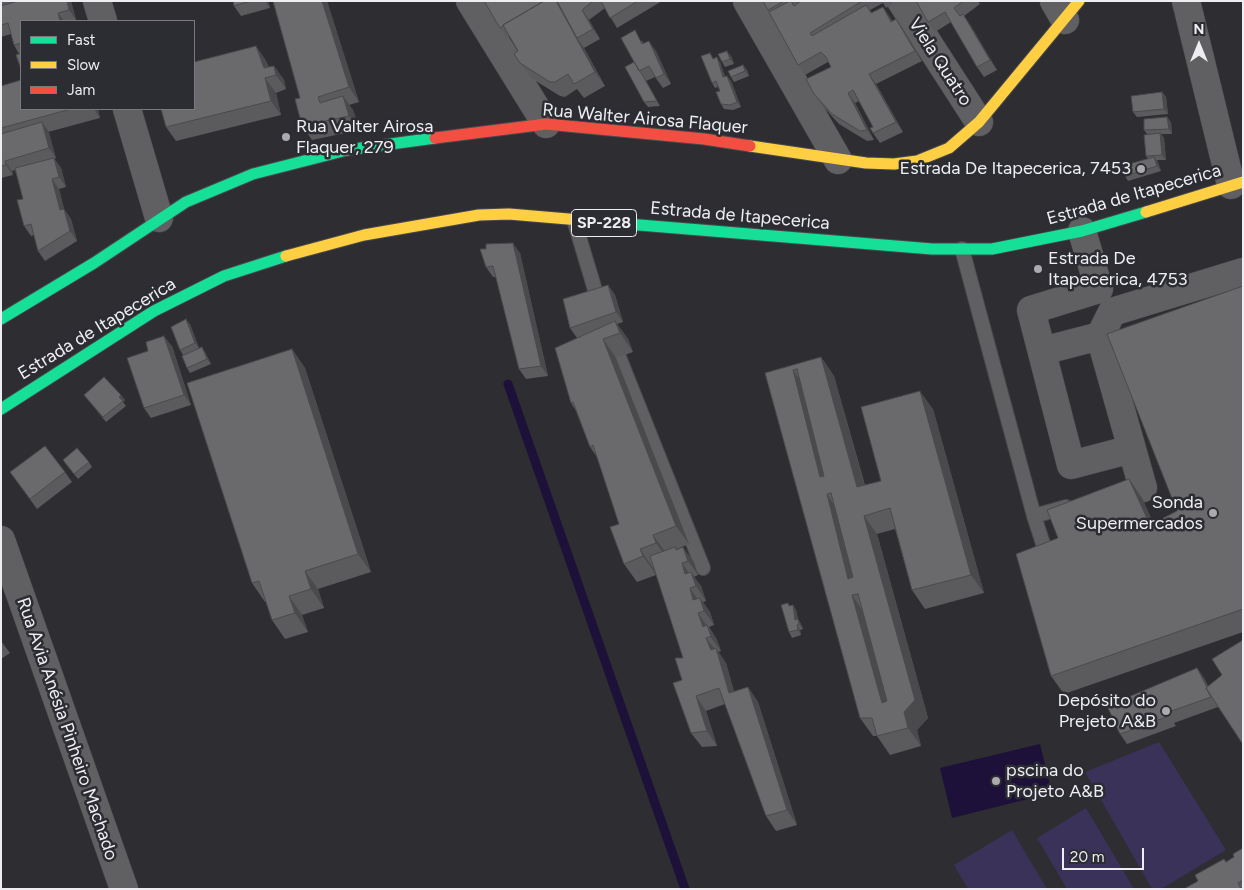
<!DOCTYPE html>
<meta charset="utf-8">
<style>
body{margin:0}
#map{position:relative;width:1244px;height:890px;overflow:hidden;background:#2d2d32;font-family:Figtree,sans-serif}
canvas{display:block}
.frame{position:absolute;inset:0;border:2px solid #eeedf2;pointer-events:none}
.legend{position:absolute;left:20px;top:20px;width:175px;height:90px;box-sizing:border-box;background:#2c2c33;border:1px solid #7a797f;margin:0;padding:6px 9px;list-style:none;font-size:15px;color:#eeedf2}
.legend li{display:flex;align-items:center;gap:10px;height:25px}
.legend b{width:25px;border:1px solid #7a797f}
.north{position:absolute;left:1174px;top:20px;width:50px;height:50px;-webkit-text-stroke:4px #2c2c33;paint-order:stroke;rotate:0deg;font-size:14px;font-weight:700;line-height:20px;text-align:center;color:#eeedf2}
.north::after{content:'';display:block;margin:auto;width:18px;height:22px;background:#eeedf2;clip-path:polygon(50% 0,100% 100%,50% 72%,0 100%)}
.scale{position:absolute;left:1062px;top:848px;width:82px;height:22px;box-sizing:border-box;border:2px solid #eeedf2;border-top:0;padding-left:6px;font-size:15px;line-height:18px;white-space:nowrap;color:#eeedf2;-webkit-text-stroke:4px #2c2c33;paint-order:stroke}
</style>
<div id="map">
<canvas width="1244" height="890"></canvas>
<div class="frame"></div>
<ul class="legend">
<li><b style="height:6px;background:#16e098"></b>Fast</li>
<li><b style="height:6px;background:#ffcf43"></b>Slow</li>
<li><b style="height:6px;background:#f24e42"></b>Jam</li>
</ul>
<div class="north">N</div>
<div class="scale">20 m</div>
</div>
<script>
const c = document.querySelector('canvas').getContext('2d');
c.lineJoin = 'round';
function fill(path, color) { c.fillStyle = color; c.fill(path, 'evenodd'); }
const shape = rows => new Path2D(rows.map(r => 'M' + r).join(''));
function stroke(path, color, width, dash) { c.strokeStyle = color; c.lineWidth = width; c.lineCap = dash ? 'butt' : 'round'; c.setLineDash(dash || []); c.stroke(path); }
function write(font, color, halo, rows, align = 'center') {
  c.font = font + ' Figtree,sans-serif'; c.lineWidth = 5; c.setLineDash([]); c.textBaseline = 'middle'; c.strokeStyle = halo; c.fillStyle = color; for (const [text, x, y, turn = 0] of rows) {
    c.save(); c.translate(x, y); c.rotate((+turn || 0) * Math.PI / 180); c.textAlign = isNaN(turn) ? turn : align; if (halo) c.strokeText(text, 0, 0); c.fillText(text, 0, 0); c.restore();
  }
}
fill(shape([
 [1159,742,1226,850,1161,889,1152,889,1085,772],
 [1086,808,1134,889,1067,889,1037,838],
 [1012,830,1047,889,968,889,954,865]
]), '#3a3259');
fill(shape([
 [1040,744,1052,793,952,818,940,768]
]), '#1d1039');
stroke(shape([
 [508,384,685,889]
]), '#1d1039', 9);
const lane = shape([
 [574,220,598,300],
 [962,249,1034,516,1066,507],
 [619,357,703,568],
 [1034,516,1048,559]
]);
const street = shape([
 [97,1,103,21],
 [470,1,546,124],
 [747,1,838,160],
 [901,1,979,122],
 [1054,1,1065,20],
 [1186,1,1231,185],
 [127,109,159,218],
 [1082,231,1099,289,1031,310,1071,465,1132,449],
 [1042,351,1100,336],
 [1143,488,1100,336,1112,312,1243,272],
 [1,540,124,889]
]);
const fast = shape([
 [627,224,932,249,992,249,1082,231,1146,212],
 [1,319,94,263,186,202,253,174,347,150,435,138],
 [1,409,154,311,224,276,286,256]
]);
const slow = shape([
 [750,146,866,163,894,164,917,161,949,148,979,122,1079,1],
 [1146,212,1243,182],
 [286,256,364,235,479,215,509,214,627,224]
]);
const jam = shape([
 [435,138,546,124,704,139,750,146]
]);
stroke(lane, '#49494d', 16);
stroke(street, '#49494d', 29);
stroke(fast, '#49494d', 13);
stroke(slow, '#49494d', 13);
stroke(jam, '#49494d', 13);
stroke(lane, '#606062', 14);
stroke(street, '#606062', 28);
stroke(fast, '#16e098', 11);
stroke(slow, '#ffcf43', 11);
stroke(jam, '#f24e42', 11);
fill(shape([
 [1,1,71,1,76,20,71,21,21,21,21,69,19,54,14,45,11,34,1,37],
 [233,1,268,1,270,8,241,16,234,6],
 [273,1,327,1,359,102,349,105,353,110,360,130,312,140,302,126,300,98],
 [484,1,662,1,617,28,605,8,589,20,600,39,584,48,605,86,584,98,577,89,565,97,560,96,531,78,514,54,518,51,510,36,507,38,500,28],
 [763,1,891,1,893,4,886,8,883,3,870,10,872,13,890,17,892,21,896,19,903,29,922,61,876,84,903,132,880,143,873,133,873,127,859,101,855,103,874,140,867,141,839,124,821,104,814,94,831,67,828,62,805,75,798,65],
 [916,1,978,1,980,4,964,16,997,70,984,77,977,67,951,22,935,32,928,22],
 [642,40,643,43,656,51,671,84,663,88,655,77,646,81,660,106,648,107,644,102,634,62],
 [256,46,266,61,269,67,274,66,284,80,286,89,276,93,281,115,176,141,166,127],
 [731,56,734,64,725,67,722,62],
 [714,59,720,62,725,77,727,76,731,81,741,107,733,110,724,109,721,104,720,91,718,87,715,88,712,83],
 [743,65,747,70,749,76,734,82,731,77],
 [1,86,21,109,98,109,100,118,48,132,56,158,54,159,61,168,66,187,59,189,64,209,71,219,77,241,45,261,38,251,34,235,31,236,24,226,23,199,15,170,12,171,13,175,1,178],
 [1162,92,1166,97,1168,114,1137,117,1133,112],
 [1167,117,1171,122,1172,134,1161,134,1164,138,1166,160,1157,160,1161,171,1128,181,1125,176,1148,159,1146,156,1148,135,1144,130],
 [486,249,520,253,548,376,526,379,519,369,496,277,493,277,486,267],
 [608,285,615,295,623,322,617,324,628,339,633,352,616,358,689,544,677,549,694,562,698,575,694,577,701,586,706,601,703,602,710,612,714,625,709,627,717,640,721,651,718,652,726,663,734,692,748,687,758,702,797,825,776,831,766,816,725,704,706,711,717,746,702,747,691,733,682,680,683,658,654,567,656,575,637,582,624,564,619,524,597,457,590,447,576,411,571,403,581,336,577,338,570,328],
 [1243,286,1243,632,1064,694,1051,676,1058,538,1142,498,1153,523,1177,511],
 [190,324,199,348,205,352,211,364,190,373,187,368,183,355,180,350],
 [172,346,191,405,151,418,144,408],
 [292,349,305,368,371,572,318,589,324,608,302,615,308,632,285,639,272,620,266,601,265,602,252,583],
 [821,357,834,376,865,485,881,481,933,409,984,593,925,609,912,590,895,529,877,534,928,718,917,730,921,746,890,755,877,736,873,736,860,718,765,373],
 [84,395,121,395,125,400,123,402,126,406,106,422],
 [63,460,89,462,92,467,78,479],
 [10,472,65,472,72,482,37,509],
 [793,605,796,610,798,619,801,624,803,629,800,630,801,635,792,638,789,632,790,606],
 [1243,640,1243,744,1218,707,1174,723,1176,726,1127,744,1120,734,1197,668,1204,678,1208,686,1222,675],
 [1,641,10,653,1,659],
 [1243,848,1243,889,1184,889,1198,881,1234,857]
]), '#5b5b5e');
fill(shape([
 [67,1,71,1,76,20,69,10],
 [265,1,268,1,270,8],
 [322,1,327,1,359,102,349,87],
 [556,1,577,38,584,48,605,86,595,72],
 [883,7,890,17,898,32,891,22],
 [582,10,589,20,600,39,593,29],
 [58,13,64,21,60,21],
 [963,14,970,24,997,70,990,60],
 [896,19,903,29,922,61,915,51],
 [649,41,656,51,671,84,664,74],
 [256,46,266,61,272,76,264,68],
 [727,51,731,56,734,64,730,59],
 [717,57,720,62,727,82,723,77],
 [743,65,747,70,749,76,745,71],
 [274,66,284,80,286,89,276,75],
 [869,74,876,84,903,132,896,122],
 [727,76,731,81,741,107,737,102],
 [265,78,276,93,281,115,271,101],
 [1162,92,1166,97,1168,114,1164,109],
 [848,93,855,103,874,140,867,130],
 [343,96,353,110,360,130,349,116],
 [94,109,98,109,100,118],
 [1167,117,1171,122,1172,134,1169,129],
 [42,122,49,132,56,158,49,148],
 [1160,133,1164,138,1166,160,1162,155],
 [1154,157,1158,162,1161,171,1157,166],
 [54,158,61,168,66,187,59,177],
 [5,161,12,171,13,175,6,165],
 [52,179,59,189,64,209,71,219,77,241,70,231,60,210],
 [513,243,520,253,548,376,541,366],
 [608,285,615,295,623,322,616,312],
 [186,319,190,324,199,348,195,343],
 [615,321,628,339,633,352,620,333],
 [164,336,172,346,191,405,184,395],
 [603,339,616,358,689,544,676,526],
 [202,347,205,352,211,364,207,359],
 [292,349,305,368,371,572,358,554],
 [821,357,834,376,870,505,857,487],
 [793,370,806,389,833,495,820,477],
 [920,391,933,409,984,593,971,575],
 [121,395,125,400,123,402,119,397],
 [1129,479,1142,498,1163,544,1150,525],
 [827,494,839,513,861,597,848,579],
 [864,516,877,534,928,718,917,730,921,746,908,728,904,712],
 [653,535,666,553,669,561,656,543],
 [683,547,694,562,698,575,688,561],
 [640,549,653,568,656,575,643,556],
 [682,563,692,578,685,574],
 [305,571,318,589,324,608,311,589],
 [691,572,701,586,706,601,696,586],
 [690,588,700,603,693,600],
 [852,595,865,614,895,721,882,703],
 [289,596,302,615,308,632,295,613],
 [700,598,710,612,714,625,704,611],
 [793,605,796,610,798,625,795,620],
 [698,613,717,640,721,651,703,627],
 [798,619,801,624,803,629,799,624],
 [797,625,800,630,801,635,798,630],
 [706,638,717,652,716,648,726,663,739,708,729,693,711,650],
 [1197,668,1204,678,1219,707,1212,696],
 [748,687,758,702,797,825,787,810],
 [696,696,706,711,717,746,707,731]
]), '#4a4a4c');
const building = shape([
 [18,1,67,1,69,10,58,13,60,21,21,21,21,43,14,45,8,23,1,25,1,6,18,1],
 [233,1,250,1,234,6,233,1],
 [273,1,322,1,349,87,318,97,320,103,343,96,349,116,302,126,295,99,300,98,273,1],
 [484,1,544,1,503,25,503,26,500,28,484,1],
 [544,1,556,1,595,72,574,84,568,74,555,82,550,82,520,63,514,54,518,51,503,25,544,1],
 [557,1,593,1,582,10,593,29,577,38,557,1],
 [601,1,638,1,610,18,601,1],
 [763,1,784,1,768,10,763,1],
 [790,1,791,1,794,6,801,1,862,1,810,33,812,36,866,5,871,13,883,7,891,22,896,19,915,51,869,74,896,122,873,133,870,128,873,127,853,90,848,93,867,130,860,131,832,114,814,94,806,79,831,67,826,57,821,52,798,65,769,12,790,1],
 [916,1,963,1,954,8,960,16,963,14,990,60,977,67,945,12,928,22,916,1],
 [635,30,642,44,649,41,664,74,656,78,649,66,639,71,621,38,635,30],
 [256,46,264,68,274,66,276,75,265,78,271,101,166,127,161,109,194,109,194,62,256,46],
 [727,51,730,59,722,62,718,54,727,51],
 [21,53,21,69,16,55,21,53],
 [710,53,713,59,717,57,723,77,727,76,737,102,730,105,721,104,716,92,720,91,716,81,712,83,701,56,710,53],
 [634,62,643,76,657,101,644,102,625,67,634,62],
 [743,65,745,71,731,77,728,71,743,65],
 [21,80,21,109,71,109,1,128,1,86,21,80],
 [1162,92,1164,109,1133,112,1131,96,1162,92],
 [1167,117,1169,129,1144,130,1144,119,1167,117],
 [42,122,49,148,5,161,6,165,1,166,1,134,42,122],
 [1160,133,1162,155,1146,156,1144,135,1160,133],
 [1154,157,1157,166,1125,176,1122,166,1154,157],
 [54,158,59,177,52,179,60,210,64,209,70,231,38,251,31,224,24,226,17,200,23,199,15,168,54,158],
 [513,243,541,366,519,369,493,266,486,267,480,249,486,249,486,244,513,243],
 [608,285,616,312,570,328,563,299,608,285],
 [1243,286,1243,609,1051,676,1016,554,1058,538,1047,510,1129,479,1150,525,1177,511,1107,334,1243,286],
 [186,319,195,343,180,350,171,327,186,319],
 [615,321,620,333,603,339,676,526,653,535,656,543,640,549,643,556,624,564,610,527,619,524,593,445,590,447,573,402,571,403,555,348,615,321],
 [164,336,184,395,144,408,127,358,148,351,146,342,164,336],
 [202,347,207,359,187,368,182,356,202,347],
 [292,349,358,554,305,571,311,589,289,596,295,613,272,620,259,581,252,583,187,383,292,349],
 [821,357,857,487,881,481,861,407,920,391,971,575,912,590,890,508,864,516,915,700,904,712,908,728,877,736,872,718,860,718,765,373,821,357],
 [797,369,824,476,820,477,793,370,797,369],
 [831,493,853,577,848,579,827,494,831,493],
 [858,594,887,701,882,703,852,595,858,594],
 [104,377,121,395,119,397,123,401,103,417,84,395,104,377],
 [45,446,65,472,30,499,10,472,45,446],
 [77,448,89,462,74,474,63,460,77,448],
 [675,547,676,550,683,547,688,561,682,563,685,574,691,572,696,586,690,588,693,600,700,598,704,611,698,613,703,627,707,625,711,636,706,638,711,650,716,648,729,693,748,687,787,810,766,816,719,688,696,696,707,731,691,733,673,683,682,680,675,658,683,658,650,556,675,547],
 [788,603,789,606,793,605,795,620,798,619,799,624,797,625,798,630,789,632,781,605,788,603],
 [1243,640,1243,743,1242,743,1206,688,1222,675,1212,659,1243,640],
 [1197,668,1207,687,1206,688,1211,697,1166,713,1169,716,1120,734,1107,706,1197,668],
 [1243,848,1243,880,1238,883,1241,889,1184,889,1198,881,1195,875,1224,859,1226,862,1234,857,1233,854,1243,848]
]);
fill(building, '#6a6a6d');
stroke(building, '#4a4a4c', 1);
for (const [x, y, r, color] of [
 [286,137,5,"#aaaaaf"],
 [1141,169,5,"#aaaaaf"],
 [1038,269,5,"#aaaaaf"],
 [1213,513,5,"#aaaaaf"],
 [1166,711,5,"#aaaaaf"],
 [996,781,5,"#aaaaaf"]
]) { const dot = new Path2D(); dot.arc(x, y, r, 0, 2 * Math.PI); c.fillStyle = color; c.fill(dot); stroke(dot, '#2c2c33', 2); }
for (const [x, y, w] of [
 [604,223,65]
]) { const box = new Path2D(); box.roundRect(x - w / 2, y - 13.5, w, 27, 4); c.fillStyle = '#2c2c33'; c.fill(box); stroke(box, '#eeedf2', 1); }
write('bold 16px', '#eeedf2', null, [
 ["SP-228",604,223]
]);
write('18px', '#eeedf2', '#2c2c33', [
 ["Viela Quatro",940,62,57],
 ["Rua Walter Airosa Flaquer",645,119,5],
 ["Estrada de Itapecerica",1134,195,-16],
 ["Estrada de Itapecerica",740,216,5],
 ["Estrada de Itapecerica",97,329,-31],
 ["Rua Avia Anésia Pinheiro Machado",67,729,71]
]);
write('18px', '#eeedf2', '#2c2c33', [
 ["Rua Valter Airosa",296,127],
 ["Flaquer, 279",296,148],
 ["Estrada De Itapecerica, 7453",1131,169,"right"],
 ["Estrada De",1048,259],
 ["Itapecerica, 4753",1048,280],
 ["Sonda",1203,503,"right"],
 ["Supermercados",1203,524,"right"],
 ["Depósito do",1156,701,"right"],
 ["Prejeto A&B",1156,722,"right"],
 ["pscina do",1006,771],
 ["Projeto A&B",1006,792]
], 'left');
</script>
